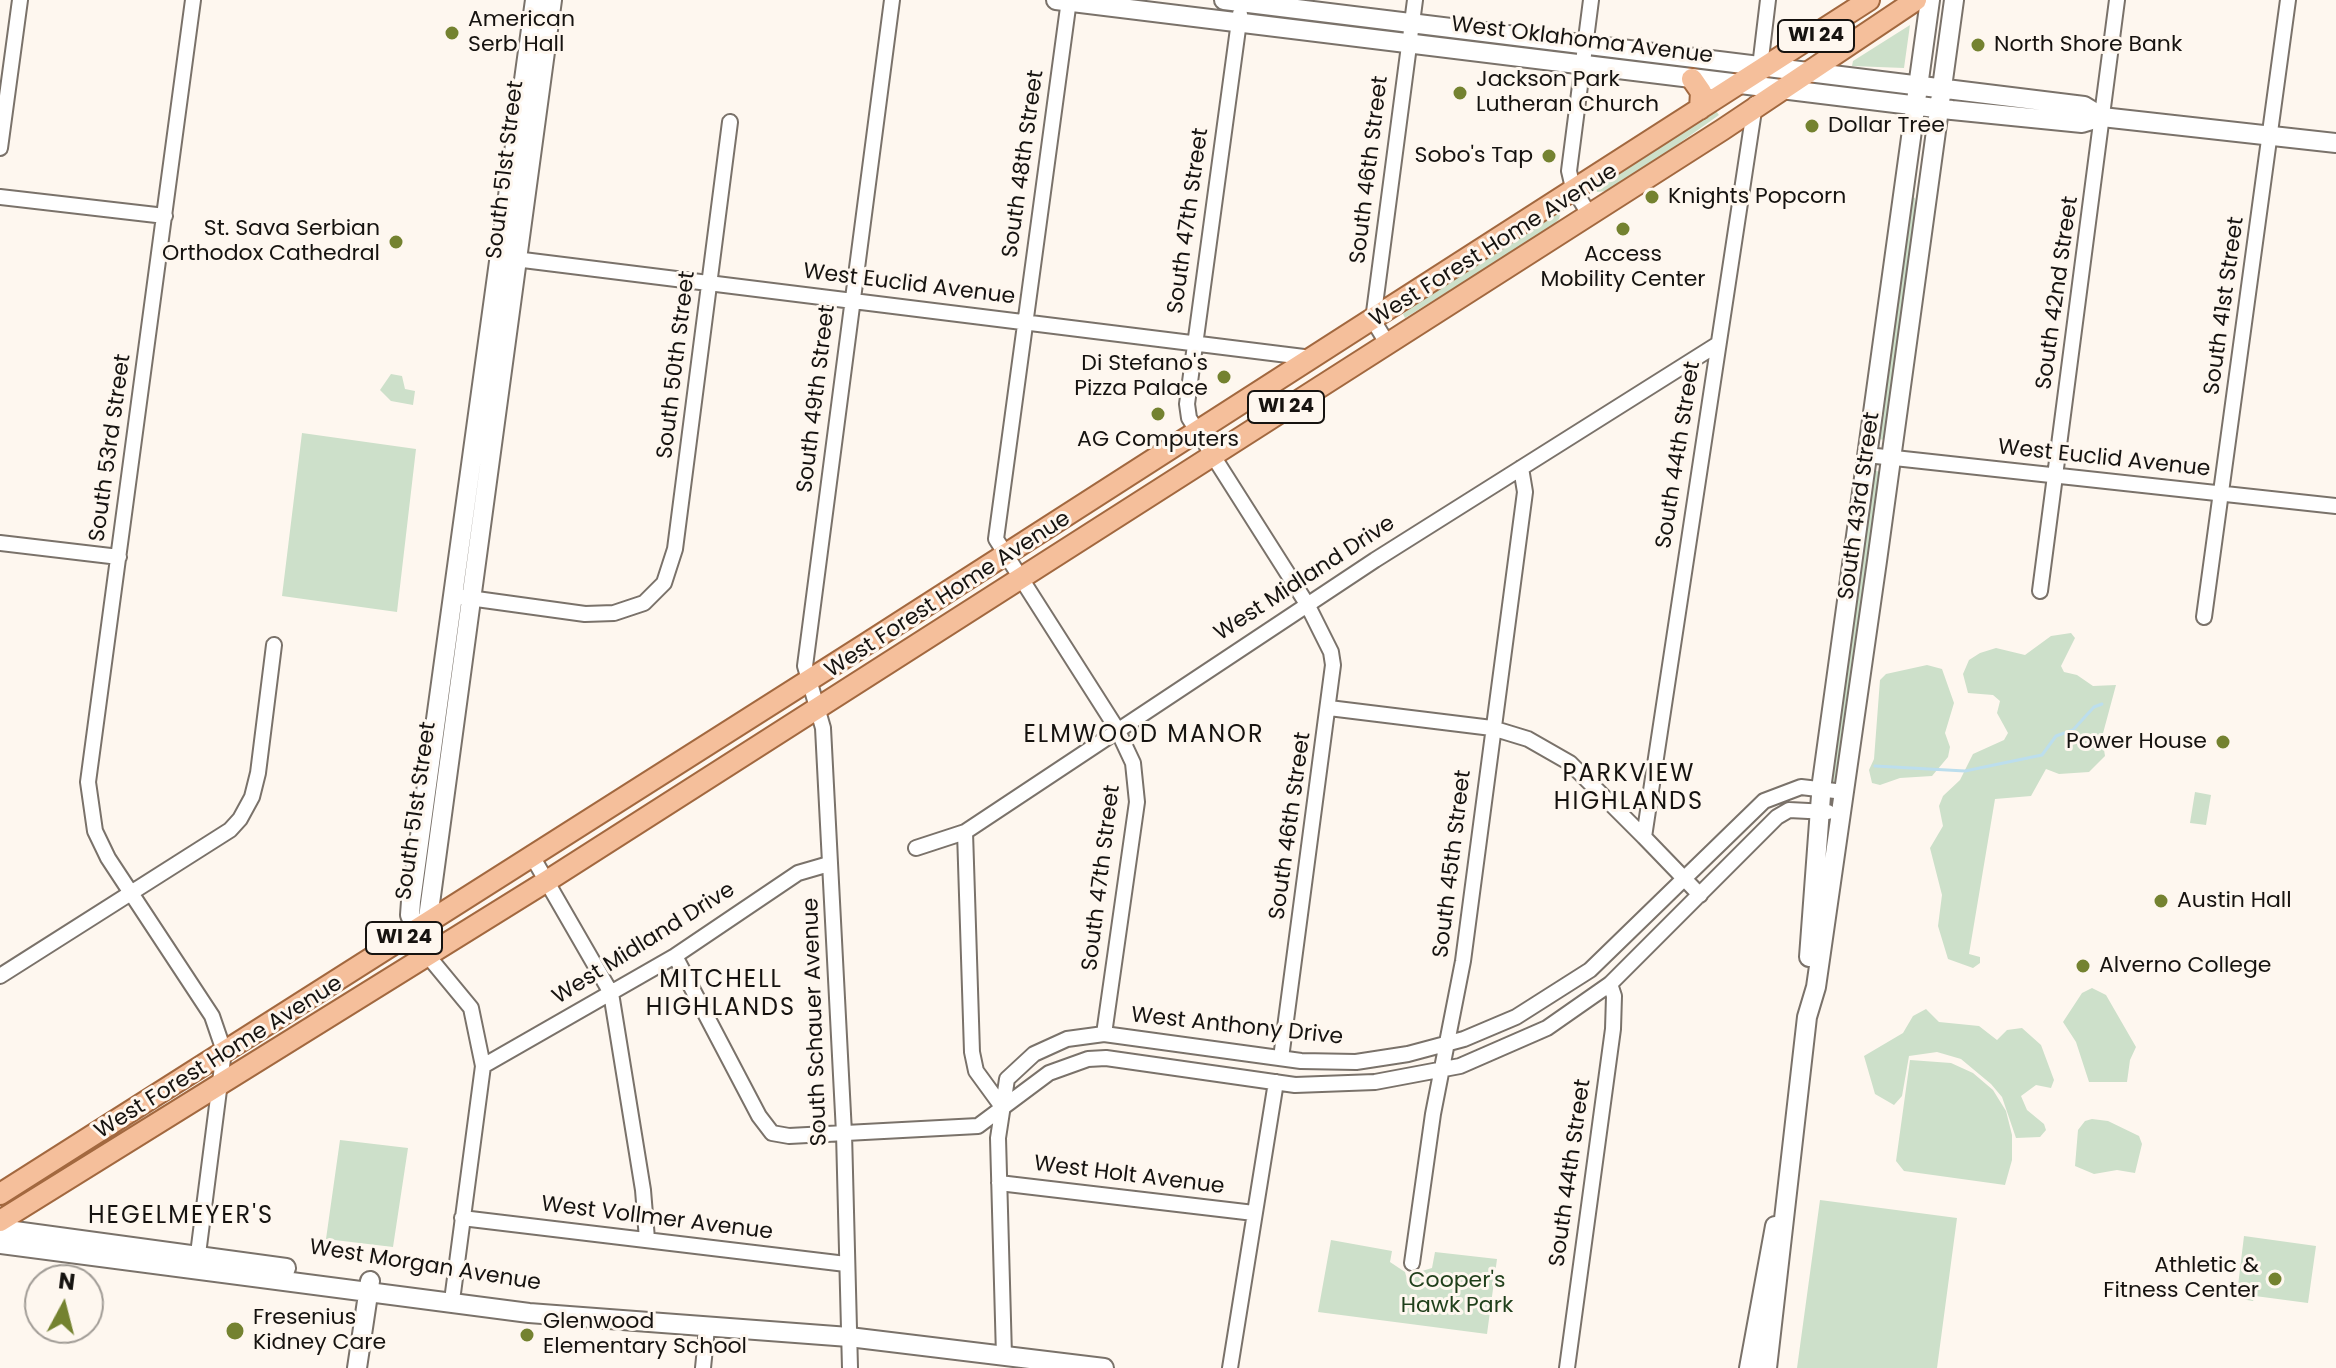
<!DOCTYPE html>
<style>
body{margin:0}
#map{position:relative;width:2336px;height:1368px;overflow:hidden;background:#fef7ef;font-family:Poppins,sans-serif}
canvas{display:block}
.north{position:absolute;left:24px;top:1264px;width:80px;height:80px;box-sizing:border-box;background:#fef7ef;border:2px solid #a19c96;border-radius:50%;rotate:7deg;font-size:22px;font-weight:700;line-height:32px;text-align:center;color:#161310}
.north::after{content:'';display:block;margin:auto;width:28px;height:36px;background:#748230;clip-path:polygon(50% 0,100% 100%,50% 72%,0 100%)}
</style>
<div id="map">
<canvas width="2336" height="1368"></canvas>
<div class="north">N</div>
</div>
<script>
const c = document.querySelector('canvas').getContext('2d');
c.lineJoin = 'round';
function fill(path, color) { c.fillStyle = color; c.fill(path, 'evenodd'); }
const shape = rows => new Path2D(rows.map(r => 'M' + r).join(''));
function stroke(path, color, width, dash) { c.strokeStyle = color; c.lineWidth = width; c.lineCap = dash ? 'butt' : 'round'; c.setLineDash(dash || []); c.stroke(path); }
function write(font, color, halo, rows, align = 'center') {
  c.font = font + ' Poppins,sans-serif'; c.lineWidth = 6; c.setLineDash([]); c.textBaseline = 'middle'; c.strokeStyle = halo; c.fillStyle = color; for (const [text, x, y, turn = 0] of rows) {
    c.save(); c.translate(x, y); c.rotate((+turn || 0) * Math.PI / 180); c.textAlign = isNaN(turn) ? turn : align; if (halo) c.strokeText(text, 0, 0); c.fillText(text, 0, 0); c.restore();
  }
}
fill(shape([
 [1910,25,1904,68,1852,66,1853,61],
 [1716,111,1719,115,1633,176,1607,191,1597,192,1594,186],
 [1912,197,1915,198,1914,232,1886,440,1877,439],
 [1562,208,1559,219,1549,229,1405,318,1403,314,1470,265],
 [391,374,402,376,405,389,415,391,413,405,391,401,380,390],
 [302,433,416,449,397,612,282,596],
 [1875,470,1881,473,1837,777,1833,784,1830,783],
 [2071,633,2075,638,2061,666,2064,672,2077,675,2093,686,2116,685,2102,737,2105,756,2089,772,2059,774,2046,769,2031,796,1995,799,1969,954,1980,957,1980,963,1973,968,1948,959,1938,926,1942,895,1930,848,1943,826,1939,806,1943,796,1960,780,1973,754,2004,740,2008,733,1997,713,2000,701,1993,695,1968,693,1963,674,1969,660,1980,653,1996,648,2025,655,2051,636],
 [1927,665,1942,669,1954,703,1945,733,1950,747,1948,757,1932,776,1900,778,1880,785,1872,783,1869,770,1874,759,1880,680,1886,674],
 [2195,792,2211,795,2206,825,2190,823],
 [2092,988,2106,995,2136,1047,2130,1060,2127,1082,2089,1082,2076,1042,2063,1022,2082,993],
 [1926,1009,1939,1022,1979,1026,1997,1040,2007,1030,2022,1028,2041,1045,2054,1080,2051,1088,2036,1085,2021,1096,2027,1110,2044,1124,2046,1130,2040,1137,2016,1138,2002,1097,1991,1084,1961,1059,1937,1052,1909,1056,1902,1096,1894,1105,1875,1094,1864,1056,1903,1033,1913,1016],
 [1910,1060,1951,1063,1973,1073,1993,1090,2006,1111,2012,1135,2012,1160,2005,1185,1904,1171,1896,1161],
 [2092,1119,2108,1121,2139,1136,2142,1144,2135,1173,2117,1170,2094,1174,2075,1166,2078,1130,2085,1121],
 [340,1140,408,1148,393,1247,326,1239],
 [1820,1200,1957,1218,1937,1368,1797,1368],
 [2244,1236,2316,1246,2308,1303,2255,1296,2253,1301,2241,1299,2241,1295,2237,1294],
 [1331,1240,1392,1251,1390,1262,1405,1272,1407,1279,1412,1274,1432,1268,1435,1252,1497,1259,1487,1334,1318,1312]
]), '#cde0ca');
stroke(shape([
 [1875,766,1965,771,2042,755,2056,736,2073,730,2094,707,2102,704]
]), '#bcdeed', 3);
const street = shape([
 [193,0,88,782,95,831,108,858,212,1016,224,1051,198,1254],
 [1069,0,996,539,1117,729,1133,763,1137,802,1104,1034],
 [1240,14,1187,404,1189,418,1307,604,1331,652,1333,665,1281,1058],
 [1759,75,1768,0],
 [0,148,20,0],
 [0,197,165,216],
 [1589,214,1573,188,1569,171,1591,0],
 [507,258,1312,358],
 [1387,343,1373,320,1415,0],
 [1867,455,2336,506],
 [0,543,119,557],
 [2040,591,2117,0],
 [462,597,585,614,614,613,644,603,664,583,675,549,730,122],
 [2204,617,2288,0],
 [1329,708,1492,728,1528,739,1570,763,1644,837],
 [965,832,972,1052,976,1071,1003,1108],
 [916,848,965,832,1375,560,1718,344],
 [532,856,611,993,643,1190,647,1239],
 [1700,895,1644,837,1755,104],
 [428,956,471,1008,483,1066,453,1293],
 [675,956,759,1116,772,1133,789,1136,978,1126,1049,1073,1088,1059,1106,1058,1295,1085,1375,1082,1460,1066,1547,1028,1610,984,1777,817,1789,810,1828,812],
 [0,976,230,830,240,819,252,797,258,773,274,645],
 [483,1066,675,956,798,873,829,864],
 [999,1183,1254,1213],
 [462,1218,846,1264],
 [1412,1263,1433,1114,1463,961,1525,492,1521,468],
 [1004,1356,998,1138,1007,1079,1034,1054,1067,1039,1104,1034,1301,1061,1356,1062,1408,1054,1464,1039,1516,1017,1590,970,1764,801,1801,787,1844,792],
 [703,1368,707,1328],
 [850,1368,844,1133,823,728,805,666,892,0],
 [1230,1368,1276,1082],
 [1567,1368,1613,1029,1614,996,1610,984]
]);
const secondary = shape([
 [1056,0,1952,110,2082,123,2102,117,2336,143],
 [1224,0,2084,106,2102,117],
 [426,933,552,0],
 [428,956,410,915,411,901,535,0],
 [1809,957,1822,782,1930,0],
 [0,1229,286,1268],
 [0,1244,529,1313,849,1337,1104,1368],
 [357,1368,370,1281],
 [1749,1368,1775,1226],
 [1767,1368,1807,1017,1816,987,1877,561,1954,0]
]);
const primary = shape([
 [1692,79,1701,92,1700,109],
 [0,1194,866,644,1869,0],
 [0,1221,547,881,1722,130,1916,0]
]);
stroke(street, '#7a726a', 18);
stroke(secondary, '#7a726a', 22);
stroke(primary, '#a2683f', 24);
stroke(street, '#fff', 14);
stroke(secondary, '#fff', 18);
stroke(primary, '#f5bf9b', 20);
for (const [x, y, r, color] of [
 [452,33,8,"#748230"],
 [1978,45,8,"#748230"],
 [1460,93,8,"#748230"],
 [1812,126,8,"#748230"],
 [1549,156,8,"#748230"],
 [1652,197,8,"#748230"],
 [1623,229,8,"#748230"],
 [396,242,8,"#748230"],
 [1224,377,8,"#748230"],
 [1158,414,8,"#748230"],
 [2223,742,8,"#748230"],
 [2161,901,8,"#748230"],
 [2083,966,8,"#748230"],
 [2275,1279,8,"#748230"],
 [235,1331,10,"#748230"],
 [527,1335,8,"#748230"]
]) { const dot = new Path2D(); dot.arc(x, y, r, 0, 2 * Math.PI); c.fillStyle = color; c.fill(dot); stroke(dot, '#fef7ef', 3); }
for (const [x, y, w] of [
 [1816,36,76],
 [1286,407,76],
 [404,938,76]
]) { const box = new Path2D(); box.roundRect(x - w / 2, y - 16, w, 32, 6); c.fillStyle = '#fef7ef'; c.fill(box); stroke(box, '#161310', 2); }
write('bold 20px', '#161310', null, [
 ["WI 24",1816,36],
 ["WI 24",1286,407],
 ["WI 24",404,938]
]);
write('22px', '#161310', '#fef7ef', [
 ["American",468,20],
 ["Serb Hall",468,45],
 ["North Shore Bank",1994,45],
 ["Jackson Park",1476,80],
 ["Lutheran Church",1476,105],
 ["Dollar Tree",1828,126],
 ["Sobo's Tap",1533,156,"right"],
 ["Knights Popcorn",1668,197],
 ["St. Sava Serbian",380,229,"right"],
 ["Orthodox Cathedral",380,254,"right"],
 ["Access",1623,255,"center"],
 ["Mobility Center",1623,280,"center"],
 ["Di Stefano's",1208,364,"right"],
 ["Pizza Palace",1208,389,"right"],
 ["AG Computers",1158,440,"center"],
 ["Power House",2207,742,"right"],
 ["Austin Hall",2177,901],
 ["Alverno College",2099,966],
 ["Athletic &",2259,1266,"right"],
 ["Fitness Center",2259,1291,"right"],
 ["Fresenius",253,1318],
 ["Kidney Care",253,1343],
 ["Glenwood",543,1322],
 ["Elementary School",543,1347]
], 'left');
write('22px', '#161310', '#fef7ef', [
 ["West Oklahoma Avenue",1582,41,7],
 ["South 48th Street",1024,164,-82],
 ["South 51st Street",506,170,-83],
 ["South 46th Street",1370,170,-83],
 ["South 47th Street",1189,221,-82],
 ["West Forest Home Avenue",1494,246,-32],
 ["West Euclid Avenue",909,285,7],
 ["South 42nd Street",2058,293,-82],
 ["South 41st Street",2225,306,-82],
 ["South 50th Street",677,365,-83],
 ["South 49th Street",817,399,-83],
 ["South 53rd Street",111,448,-82],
 ["South 44th Street",1679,455,-81],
 ["West Euclid Avenue",2104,459,6],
 ["South 43rd Street",1860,506,-82],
 ["West Midland Drive",1305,579,-33],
 ["West Forest Home Avenue",948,595,-33],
 ["South 51st Street",417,811,-82],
 ["South 46th Street",1291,826,-82],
 ["South 45th Street",1453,864,-83],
 ["South 47th Street",1102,878,-83],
 ["West Midland Drive",644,944,-32],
 ["South Schauer Avenue",816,1022,-92],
 ["West Anthony Drive",1237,1027,6],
 ["West Forest Home Avenue",219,1058,-32],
 ["South 44th Street",1571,1173,-82],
 ["West Holt Avenue",1129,1176,7],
 ["West Vollmer Avenue",657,1219,7],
 ["West Morgan Avenue",425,1266,9]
]);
write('22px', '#1f3f1a', '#fef7ef', [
 ["Cooper's",1457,1281],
 ["Hawk Park",1457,1306]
]);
c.letterSpacing = '2px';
write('24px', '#161310', '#fef7ef', [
 ["ELMWOOD MANOR",1144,736],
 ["PARKVIEW",1629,775],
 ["HIGHLANDS",1629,803],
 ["MITCHELL",721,981],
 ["HIGHLANDS",721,1009],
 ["HEGELMEYER'S",181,1217]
]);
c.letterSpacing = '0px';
</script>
